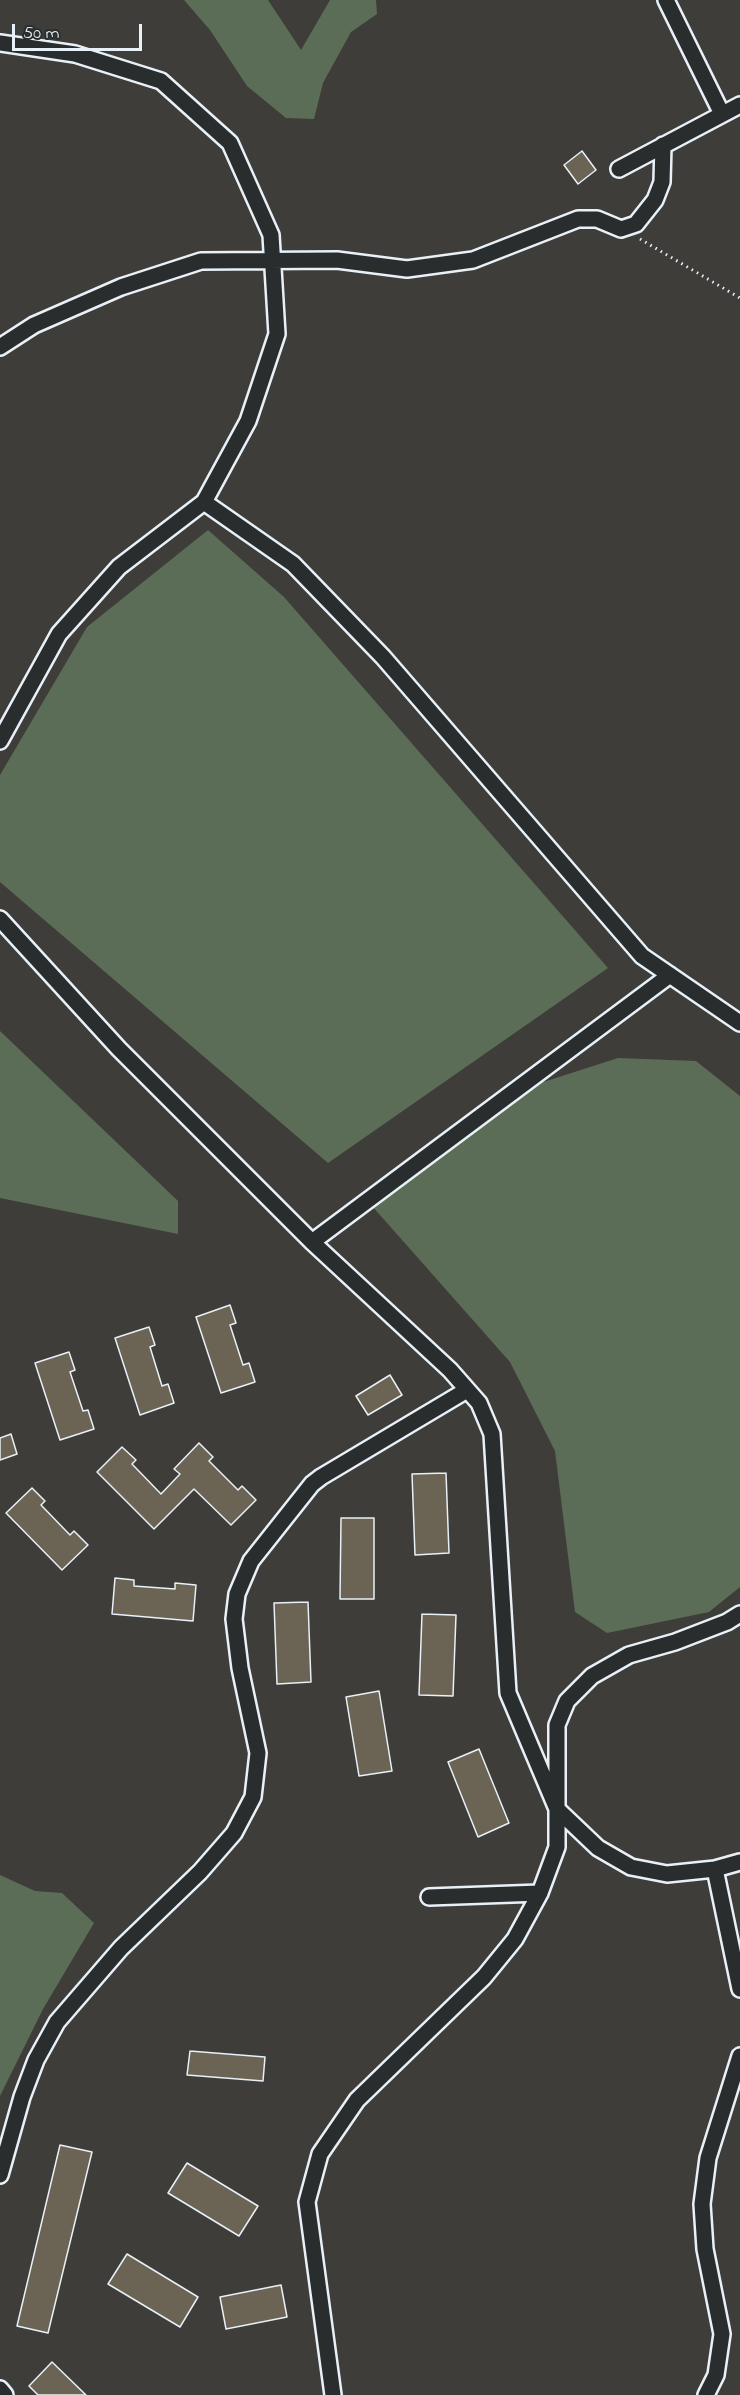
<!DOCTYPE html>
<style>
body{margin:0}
#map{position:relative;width:740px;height:2395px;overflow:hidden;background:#3e3d39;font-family:"Indie Flower",sans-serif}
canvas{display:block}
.scale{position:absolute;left:12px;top:24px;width:130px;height:27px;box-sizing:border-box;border:3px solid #e8f1f8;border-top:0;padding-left:8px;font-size:18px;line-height:21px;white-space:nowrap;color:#e8f1f8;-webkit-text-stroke:4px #2a2d2e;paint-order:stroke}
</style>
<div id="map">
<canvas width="740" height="2395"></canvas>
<div class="scale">50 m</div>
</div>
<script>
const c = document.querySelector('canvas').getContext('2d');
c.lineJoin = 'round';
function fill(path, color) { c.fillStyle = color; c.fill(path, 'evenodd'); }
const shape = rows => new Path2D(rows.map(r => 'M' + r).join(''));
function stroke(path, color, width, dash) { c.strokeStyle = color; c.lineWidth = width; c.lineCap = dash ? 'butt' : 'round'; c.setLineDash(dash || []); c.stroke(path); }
fill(shape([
 [184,0,268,0,301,50,330,0,376,0,377,14,351,32,323,83,314,119,286,118,247,86,210,30],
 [208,530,284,597,608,968,328,1163,0,882,0,775,87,627],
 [0,1031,178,1201,178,1234,0,1198],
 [618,1058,696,1061,740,1096,740,1587,709,1612,607,1633,575,1612,555,1451,510,1362,372,1206,531,1086],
 [0,1875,35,1891,62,1893,94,1923,43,2009,0,2096]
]), '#5c6d57');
const building = shape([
 [582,151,596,170,578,184,564,165,582,151],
 [230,1305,236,1323,230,1325,243,1365,249,1363,255,1382,221,1393,196,1317,230,1305],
 [149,1327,155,1345,150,1347,162,1386,168,1384,174,1403,140,1415,115,1338,149,1327],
 [69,1352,75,1370,70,1372,83,1411,88,1410,94,1429,60,1440,35,1363,69,1352],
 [390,1375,402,1395,368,1415,356,1396,390,1375],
 [11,1434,17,1454,0,1460,0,1438,11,1434],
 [199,1443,213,1457,209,1461,238,1490,242,1486,256,1500,231,1525,194,1489,154,1529,97,1472,122,1447,136,1460,132,1464,161,1494,180,1474,174,1469,199,1443],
 [446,1473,449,1553,415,1555,412,1474,446,1473],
 [32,1488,45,1501,41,1505,70,1535,74,1531,88,1545,62,1570,6,1513,32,1488],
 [341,1518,374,1518,374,1599,340,1599,341,1518],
 [115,1578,134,1580,134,1586,175,1589,175,1583,196,1585,193,1621,112,1614,115,1578],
 [308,1602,311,1682,277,1684,274,1603,308,1602],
 [422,1614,456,1615,453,1696,419,1695,422,1614],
 [379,1691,392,1771,359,1776,346,1697,379,1691],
 [479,1749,509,1823,478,1837,448,1762,479,1749],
 [190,2051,265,2057,263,2081,187,2075,190,2051],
 [60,2145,92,2152,48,2333,17,2326,60,2145],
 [187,2163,258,2206,239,2236,168,2193,187,2163],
 [127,2254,198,2297,180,2327,108,2284,127,2254],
 [281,2285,287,2317,226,2329,220,2297,281,2285],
 [52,2362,86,2395,38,2395,29,2386,52,2362]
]);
fill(building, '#6b6353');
stroke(building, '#e8f1f8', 1.5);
const minor = shape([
 [666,0,722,114],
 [0,43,75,54,161,81,230,143,271,235,277,334,248,421,204,502],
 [619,169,740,105],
 [0,347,34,325,121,287,201,261,337,260,407,269,473,260,578,219,597,219,621,229,636,224,655,200,662,182,663,145],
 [0,741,59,634,119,567,204,502,293,564,383,657,642,956,740,1023],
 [0,919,119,1049,312,1242,450,1370,479,1403,492,1434,508,1693,557,1809,598,1848,631,1867,667,1874,715,1869,740,1862],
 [312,1242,670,975],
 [715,1869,740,1989],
 [429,1897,540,1893],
 [0,2175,22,2097,36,2060,57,2022,121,1948,200,1872,234,1833,253,1797,258,1753,240,1668,234,1619,237,1594,251,1561,312,1484,321,1477,467,1390],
 [0,2389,5,2395],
 [333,2395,307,2202,320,2154,357,2100,484,1977,515,1939,540,1893,557,1847,557,1725,567,1701,592,1676,629,1655,675,1642,727,1622,740,1614],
 [706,2395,716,2375,722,2334,705,2249,702,2204,708,2158,740,2056]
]);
stroke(minor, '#e8f1f8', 20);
stroke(shape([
 [640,239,740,298]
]), '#e8f1f8', 3, [1.5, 4.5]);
stroke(minor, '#2a2d2e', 15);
</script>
